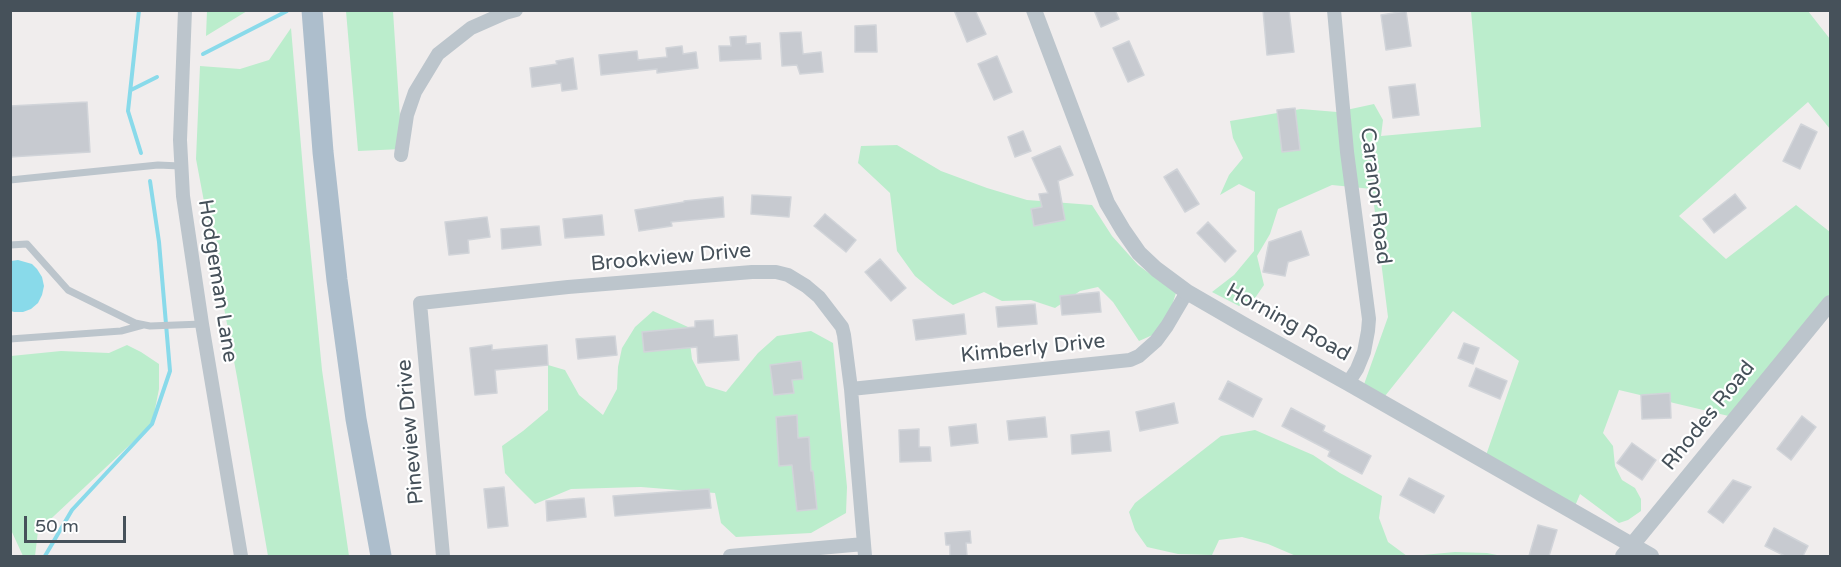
<!DOCTYPE html>
<style>
body{margin:0}
#map{position:relative;width:1841px;height:567px;overflow:hidden;background:#f0eded;font-family:"Varela Round",sans-serif}
canvas{display:block}
.frame{position:absolute;inset:0;border:12px solid #46515a;pointer-events:none}
.scale{position:absolute;left:24px;top:516px;width:102px;height:27px;box-sizing:border-box;border:3px solid #46515a;border-top:0;padding-left:8px;font-size:18px;line-height:21px;white-space:nowrap;color:#46515a;-webkit-text-stroke:4px #fff;paint-order:stroke}
</style>
<div id="map">
<canvas width="1841" height="567"></canvas>
<div class="frame"></div>
<div class="scale">50 m</div>
</div>
<script>
const c = document.querySelector('canvas').getContext('2d');
c.lineJoin = 'round';
function fill(path, color) { c.fillStyle = color; c.fill(path, 'evenodd'); }
const shape = rows => new Path2D(rows.map(r => 'M' + r).join(''));
function stroke(path, color, width, dash) { c.strokeStyle = color; c.lineWidth = width; c.lineCap = dash ? 'butt' : 'round'; c.setLineDash(dash || []); c.stroke(path); }
function write(font, color, halo, rows, align = 'center') {
  c.font = font + ' "Varela Round",sans-serif'; c.lineWidth = 4.5; c.setLineDash([]); c.textBaseline = 'middle'; c.strokeStyle = halo; c.fillStyle = color; for (const [text, x, y, turn = 0] of rows) {
    c.save(); c.translate(x, y); c.rotate((+turn || 0) * Math.PI / 180); c.textAlign = isNaN(turn) ? turn : align; if (halo) c.strokeText(text, 0, 0); c.fillText(text, 0, 0); c.restore();
  }
}
fill(shape([
 [207,11,207,10,247,11,206,36],
 [346,11,393,11,402,149,358,151],
 [1471,11,1808,11,1830,39,1830,129,1808,102,1679,216,1726,259,1796,205,1830,232,1830,303,1737,418,1619,390,1603,433,1613,446,1615,466,1622,480,1635,488,1641,499,1641,511,1628,520,1619,523,1580,494,1573,511,1484,461,1519,361,1453,311,1381,401,1362,390,1388,317,1372,189,1332,185,1278,209,1270,234,1257,256,1264,285,1255,298,1239,306,1212,292,1234,275,1254,251,1255,192,1239,184,1220,195,1229,175,1243,158,1233,138,1230,121,1301,109,1337,112,1374,104,1383,120,1381,136,1481,127],
 [291,28,306,205,322,370,349,556,268,556,237,377,196,159,200,66,240,69,269,60],
 [897,145,941,171,987,188,1027,200,1092,205,1112,236,1138,265,1176,293,1164,330,1139,341,1113,302,1098,287,1080,291,1055,308,1031,300,1002,301,984,292,953,305,938,295,915,276,897,251,890,193,858,163,861,146],
 [653,311,688,327,692,359,706,386,726,392,758,353,777,336,811,331,833,343,847,487,846,513,811,533,736,537,721,523,715,493,641,487,571,489,535,504,516,485,505,473,502,446,523,431,548,410,548,365,565,370,579,395,603,415,617,389,618,367,622,348,635,327],
 [127,345,141,352,159,364,159,389,152,424,38,531,35,556,23,556,11,530,11,356,61,351,109,353],
 [1255,430,1313,455,1340,473,1382,496,1379,518,1388,542,1407,556,1296,556,1268,544,1242,537,1219,540,1212,555,1178,554,1147,547,1135,530,1129,512,1135,503,1221,436],
 [1455,552,1487,553,1502,556,1412,556]
]), '#bbedcc');
fill(shape([
 [18,260,32,264,37,269,42,277,44,286,42,295,38,303,31,309,23,312,14,312,11,311,11,261]
]), '#89daea');
stroke(shape([
 [139,10,128,111,141,153],
 [203,54,287,11],
 [131,90,157,77],
 [45,556,72,510,152,424,170,371,159,242,150,181]
]), '#89daea', 4);
const building = shape([
 [954,10,975,10,986,34,967,42,954,10],
 [1094,10,1115,10,1119,19,1101,27,1094,10],
 [1263,10,1289,10,1294,52,1267,55,1263,10],
 [1406,11,1411,46,1386,50,1381,15,1406,11],
 [876,25,877,52,855,52,855,26,876,25],
 [801,32,803,54,821,52,823,72,800,74,797,65,782,66,780,33,801,32],
 [746,36,746,44,760,43,761,59,720,61,719,46,731,46,730,37,746,36],
 [1129,41,1144,75,1128,82,1113,48,1129,41],
 [682,46,683,54,696,52,698,68,657,73,657,69,601,75,599,55,637,51,638,60,667,57,666,48,682,46],
 [997,56,1012,92,994,100,978,64,997,56],
 [573,58,577,89,562,91,561,83,532,87,530,68,557,64,556,61,573,58],
 [1415,84,1419,115,1393,118,1389,87,1415,84],
 [87,102,90,152,10,157,10,106,87,102],
 [1295,108,1300,150,1282,152,1277,110,1295,108],
 [1801,124,1817,132,1800,169,1783,161,1801,124],
 [1023,131,1031,151,1015,157,1008,137,1023,131],
 [1060,146,1073,175,1058,181,1065,220,1034,226,1031,209,1042,207,1039,194,1048,193,1032,158,1060,146],
 [1177,169,1199,204,1185,212,1164,177,1177,169],
 [1735,194,1746,208,1714,233,1703,219,1735,194],
 [752,195,791,197,789,217,751,214,752,195],
 [723,197,724,217,671,222,672,226,639,231,635,210,684,202,684,201,723,197],
 [825,214,856,240,846,252,814,226,825,214],
 [602,215,604,235,565,238,563,219,602,215],
 [487,217,490,237,468,240,469,253,449,255,445,222,487,217],
 [1208,222,1236,251,1225,262,1197,233,1208,222],
 [539,226,541,245,502,249,501,229,539,226],
 [1301,231,1309,255,1288,262,1285,276,1263,272,1269,242,1301,231],
 [880,259,906,288,891,301,865,272,880,259],
 [1099,292,1101,312,1062,315,1060,296,1099,292],
 [1035,304,1037,324,998,327,996,307,1035,304],
 [964,314,966,334,916,340,913,320,964,314],
 [713,320,714,337,737,335,739,360,698,363,697,347,644,352,642,332,695,327,695,321,713,320],
 [615,336,617,355,578,359,576,339,615,336],
 [1464,343,1479,348,1473,364,1458,358,1464,343],
 [492,345,492,350,547,345,548,365,495,370,497,393,475,395,470,348,492,345],
 [801,361,803,379,792,380,794,393,774,395,770,365,801,361],
 [1476,368,1507,381,1500,399,1469,386,1476,368],
 [1228,381,1262,399,1253,417,1219,399,1228,381],
 [1670,393,1671,418,1642,419,1641,395,1670,393],
 [1174,403,1178,423,1140,431,1136,412,1174,403],
 [1291,408,1325,426,1323,431,1371,456,1362,474,1328,456,1330,451,1282,426,1291,408],
 [797,415,798,438,809,437,811,471,813,471,817,509,797,511,792,465,779,466,776,417,797,415],
 [1802,416,1816,427,1791,460,1777,449,1802,416],
 [1045,417,1047,437,1009,440,1007,421,1045,417],
 [976,424,978,443,951,446,949,427,976,424],
 [919,429,919,447,930,447,931,461,900,462,899,430,919,429],
 [1109,431,1111,451,1072,454,1071,435,1109,431],
 [1632,443,1656,460,1642,480,1617,463,1632,443],
 [1409,478,1444,496,1434,513,1400,495,1409,478],
 [1733,480,1751,487,1723,523,1708,512,1733,480],
 [504,487,508,526,488,528,484,489,504,487],
 [709,489,711,508,615,516,613,496,709,489],
 [584,498,586,517,547,521,546,501,584,498],
 [1538,525,1557,530,1549,556,1529,556,1538,525],
 [1774,528,1808,546,1803,556,1785,556,1765,546,1774,528],
 [970,531,971,543,966,543,967,556,950,556,950,545,946,545,945,533,970,531]
]);
fill(building, '#c7cad0');
stroke(building, '#d1d4d9', 1.5);
stroke(shape([
 [10,180,158,165,180,166],
 [10,245,27,244,68,290,135,323,150,326,202,324],
 [10,339,121,331,143,325]
]), '#bcc5cc', 7);
stroke(shape([
 [185,10,180,140,183,196,202,324,241,556],
 [1334,10,1347,152,1369,319,1368,331,1364,352,1357,369,1348,383],
 [401,155,407,115,415,92,438,54,471,28,505,13,516,10],
 [851,389,1130,360,1139,356,1156,341,1167,326,1187,292],
 [443,556,420,303,568,287,752,272,776,272,788,275,806,286,819,297,842,327,844,335,851,389,865,556],
 [730,556,864,544]
]), '#bcc5cc', 14);
stroke(shape([
 [1034,10,1107,203,1123,230,1139,253,1156,269,1187,292,1244,325,1348,383,1651,556],
 [1623,556,1830,303]
]), '#bcc5cc', 16);
stroke(shape([
 [312,10,323,152,337,280,356,419,381,556]
]), '#adbecc', 21);
write('21px', '#46515a', '#fff', [
 ["Caranor Road",1375,196,83],
 ["Brookview Drive",671,258,-5],
 ["Hodgeman Lane",217,281,81],
 ["Horning Road",1288,323,29],
 ["Kimberly Drive",1033,349,-6],
 ["Rhodes Road",1709,416,-51],
 ["Pineview Drive",411,432,-95]
]);
</script>
